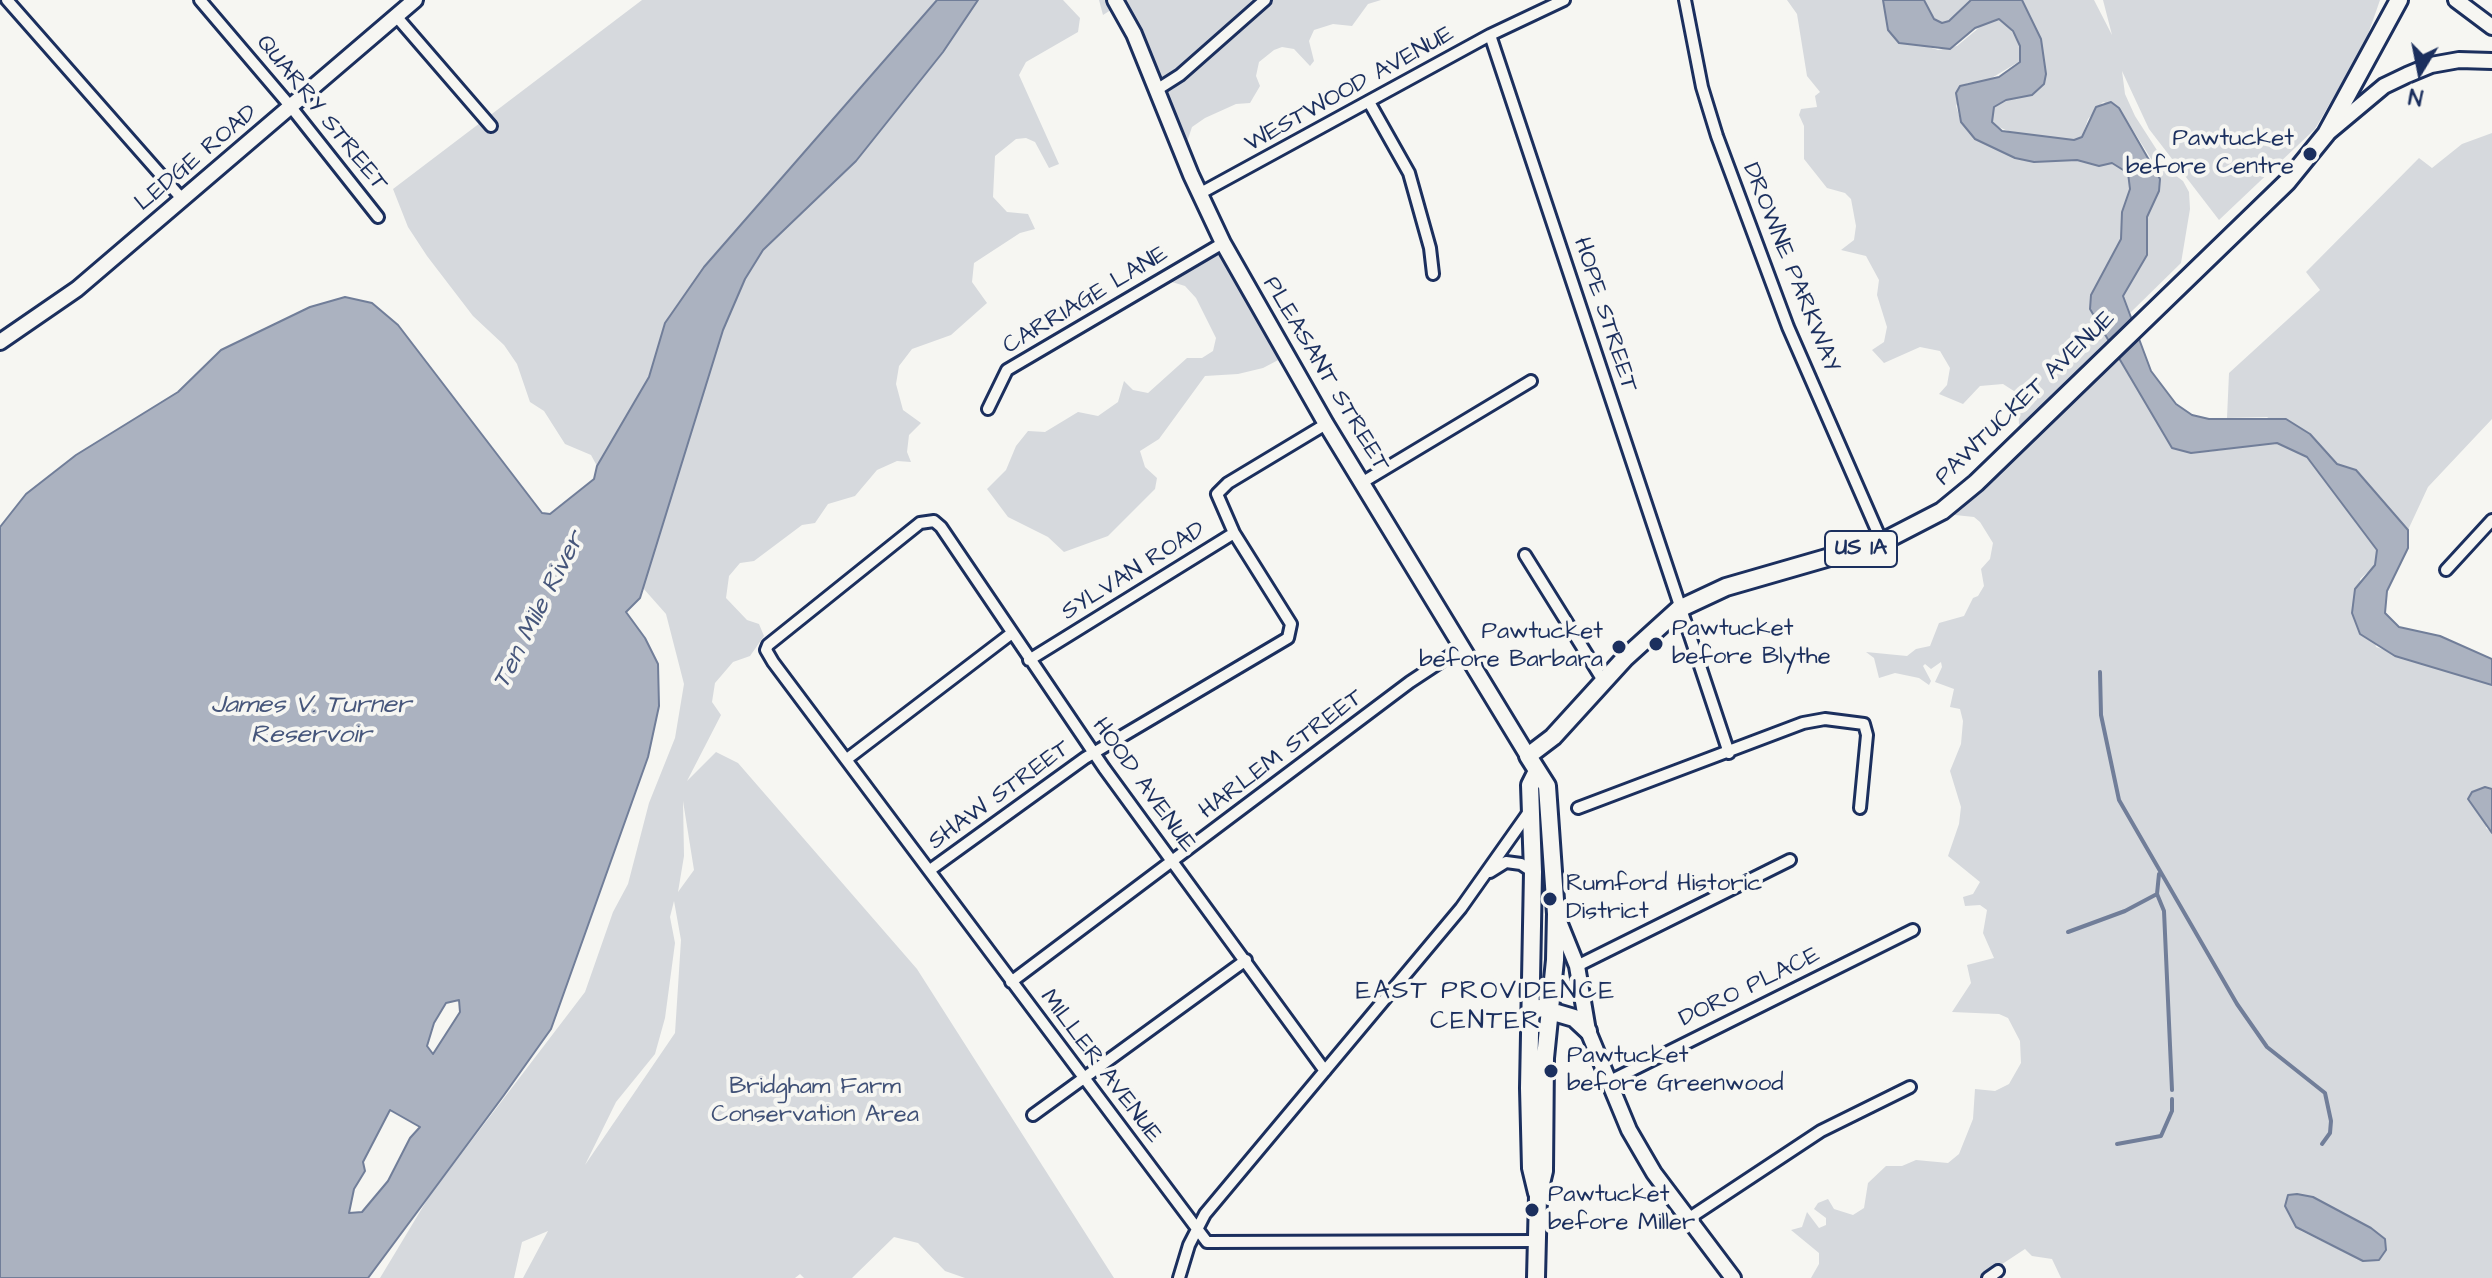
<!DOCTYPE html>
<style>
body{margin:0}
#map{position:relative;width:2492px;height:1278px;overflow:hidden;background:#f6f6f2;font-family:"Architects Daughter",sans-serif}
canvas{display:block}
.north{position:absolute;left:2380px;top:32px;width:80px;height:80px;-webkit-text-stroke:6px #f6f6f2;paint-order:stroke;rotate:190deg;font-size:22px;font-weight:700;line-height:32px;text-align:center;color:#1b2f5e}
.north::after{content:'';display:block;margin:auto;width:28px;height:36px;background:#1b2f5e;clip-path:polygon(50% 0,100% 100%,50% 72%,0 100%)}
</style>
<div id="map">
<canvas width="2492" height="1278"></canvas>
<div class="north">N</div>
</div>
<script>
const c = document.querySelector('canvas').getContext('2d');
c.lineJoin = 'round';
function fill(path, color) { c.fillStyle = color; c.fill(path, 'evenodd'); }
const shape = rows => new Path2D(rows.map(r => 'M' + r).join(''));
function stroke(path, color, width, dash) { c.strokeStyle = color; c.lineWidth = width; c.lineCap = dash ? 'butt' : 'round'; c.setLineDash(dash || []); c.stroke(path); }
function write(font, color, halo, rows, align = 'center') {
  c.font = font + ' "Architects Daughter",sans-serif'; c.lineWidth = 8; c.setLineDash([]); c.textBaseline = 'middle'; c.strokeStyle = halo; c.fillStyle = color; for (const [text, x, y, turn = 0] of rows) {
    c.save(); c.translate(x, y); c.rotate((+turn || 0) * Math.PI / 180); c.textAlign = isNaN(turn) ? turn : align; if (halo) c.strokeText(text, 0, 0); c.fillText(text, 0, 0); c.restore();
  }
}
fill(shape([
 [642,0,937,0,704,267,669,316,649,377,597,466,591,455,565,444,544,411,530,402,517,364,504,345,473,316,427,256,408,227,393,189],
 [978,0,1063,0,1080,18,1078,32,1026,62,1019,75,1059,164,1049,168,1035,142,1026,138,1016,139,995,156,993,197,1007,212,1028,214,1035,229,1020,233,974,263,972,282,987,303,951,335,912,349,899,366,896,384,903,410,921,423,909,435,907,452,911,462,897,461,877,470,855,496,828,504,815,523,802,525,754,561,740,563,729,576,726,598,747,620,759,624,764,636,750,656,733,662,715,683,712,702,721,715,687,781,716,752,738,763,917,969,1114,1278,965,1278,945,1271,918,1243,894,1237,852,1278,804,1278,800,1274,795,1278,523,1278,548,1231,522,1242,514,1278,380,1278,430,1195,585,992,613,912,628,884,649,803,675,738,684,684,666,614,643,588,717,345,745,279,763,250,856,161,943,52],
 [683,801,694,870,678,892,684,856],
 [674,901,681,940,675,1033,585,1165,616,1102,655,1054,665,1018,675,943,670,917],
 [1099,0,1381,0,1368,4,1352,26,1333,24,1314,30,1309,41,1314,61,1310,66,1294,49,1282,47,1274,50,1259,62,1256,76,1260,86,1250,103,1236,104,1205,118,1192,127,1187,142,1181,145,1120,4,1103,15],
 [1787,0,1883,0,1888,29,1899,43,1916,43,1938,50,1957,46,1987,21,1999,19,2008,25,2020,46,2020,61,1985,82,1967,83,1956,106,1961,122,1969,133,2034,162,2077,160,2099,166,2112,163,2128,173,2130,189,2122,212,2121,239,2091,295,2090,309,2172,448,2206,452,2277,443,2307,457,2377,550,2375,565,2360,579,2376,647,2492,685,2492,789,2485,787,2486,828,2492,833,2492,1278,2061,1278,2052,1259,2032,1256,2025,1249,1981,1278,1811,1278,1819,1264,1819,1253,1791,1230,1802,1227,1807,1212,1819,1228,1826,1225,1826,1218,1814,1209,1818,1203,1828,1199,1834,1209,1853,1215,1864,1208,1868,1183,1886,1166,1902,1166,1916,1160,1948,1163,1959,1154,1973,1119,1975,1089,1995,1091,2009,1084,2021,1063,2020,1041,2008,1018,1999,1014,1952,1012,1971,983,1967,965,1994,958,1983,933,1987,910,1980,905,1965,906,1963,897,1973,894,1980,882,1948,856,1959,824,1961,807,1950,771,1961,744,1963,721,1960,709,1950,707,1954,689,1935,682,1942,667,1941,662,1931,669,1925,664,1923,666,1931,681,1929,685,1919,678,1895,673,1879,678,1874,658,1866,652,1907,656,1916,649,1930,646,1939,623,1964,616,1973,598,1978,596,1984,586,1981,569,1990,559,1993,543,1980,522,1974,517,1955,515,1948,503,2025,431,2019,424,2017,393,2003,384,1980,386,1963,404,1939,394,1947,385,1950,368,1940,351,1920,347,1884,363,1872,350,1884,342,1887,327,1877,295,1879,280,1866,256,1841,250,1854,240,1856,226,1851,199,1845,193,1827,188,1804,159,1804,126,1799,115,1801,109,1817,107,1815,96,1820,92,1807,76,1797,14],
 [2288,1195,2313,1197,2371,1228,2386,1250,2379,1260,2363,1261,2301,1231,2285,1206],
 [1924,0,1971,0,1949,21,1942,23,1934,20],
 [2022,0,2094,0,2112,35,2103,0,2380,0,2365,43,2315,129,2219,220,2149,129,2122,71,2125,94,2135,116,2171,172,2183,181,2189,192,2190,209,2181,263,2129,314,2123,296,2147,255,2147,217,2159,191,2155,165,2119,108,2103,102,2088,119,2082,137,2074,140,2020,136,1994,125,1990,115,1994,107,2006,100,2032,95,2044,84,2045,64],
 [2492,133,2492,419,2428,487,2408,530,2357,470,2337,464,2267,417,2227,418,2229,373,2320,290,2306,272,2419,158,2432,168,2462,144],
 [1220,242,1284,357,1263,368,1238,374,1205,376,1159,439,1140,451,1145,467,1157,478,1155,489,1108,536,1064,552,1048,537,1008,517,987,489,1006,470,1016,446,1028,431,1045,432,1078,412,1098,416,1118,402,1124,381,1133,390,1148,393,1187,358,1202,358,1213,351,1216,338,1196,298,1185,286,1172,282,1169,271]
]), '#d6d9dd');
const water = shape([
 [937,0,978,0,943,52,856,161,763,250,745,279,723,330,640,598,626,612,645,638,658,664,659,706,648,757,551,1029,504,1095,368,1278,0,1278,0,527,26,494,76,455,178,392,221,350,310,307,345,297,372,303,398,325,542,513,550,514,594,479,597,466,649,377,665,323,704,267,937,0],
 [459,1000,460,1012,433,1054,427,1046,434,1023,446,1003,459,1000],
 [390,1110,420,1127,410,1138,388,1181,362,1212,349,1213,354,1189,365,1171,363,1162,390,1110],
 [1883,0,1924,0,1934,19,1942,23,1949,21,1971,0,2022,0,2041,39,2046,74,2044,84,2032,95,2006,100,1994,107,1992,122,2002,131,2074,140,2082,137,2096,107,2111,102,2119,108,2160,179,2159,191,2147,217,2147,255,2123,296,2151,371,2176,404,2192,415,2209,419,2286,419,2310,434,2337,464,2356,470,2408,530,2408,548,2387,591,2385,613,2399,627,2440,636,2492,659,2492,685,2395,656,2360,634,2352,613,2355,589,2375,565,2377,550,2307,457,2277,443,2191,453,2172,448,2090,309,2091,295,2121,239,2122,212,2130,189,2128,173,2112,163,2099,166,2077,160,2034,162,2015,158,1975,139,1961,122,1956,93,1960,86,1999,77,2020,62,2020,46,2013,31,1999,19,1975,28,1950,49,1899,43,1888,30,1883,0],
 [2485,787,2492,789,2492,833,2468,799,2472,792,2485,787],
 [2297,1194,2313,1197,2371,1228,2385,1239,2386,1250,2379,1260,2363,1261,2296,1227,2285,1206,2288,1195,2297,1194]
]);
fill(water, '#abb2c0');
stroke(water, '#717e99', 2);
stroke(shape([
 [2100,672,2101,715,2119,800,2237,1004,2267,1047,2325,1093,2331,1121,2330,1133,2322,1144],
 [2159,874,2157,894,2164,911,2172,1090],
 [2068,932,2125,911,2157,894],
 [2117,1144,2161,1136,2172,1111,2172,1099]
]), '#717e99', 4);
const street = shape([
 [7,0,183,200],
 [200,0,291,107,378,217],
 [1685,0,1702,87,1717,136,1788,327,1882,542],
 [396,16,491,126],
 [1490,35,1729,753],
 [1158,89,1180,75,1265,0],
 [1369,102,1409,173,1430,248,1433,274],
 [1199,194,1490,35,1564,0],
 [988,409,1007,370,1223,243],
 [1363,482,1531,381],
 [1525,555,1604,682],
 [2446,570,2492,520],
 [1029,660,1234,533],
 [847,759,1012,633],
 [1578,808,1803,723,1825,719,1864,724,1867,735,1860,808],
 [930,870,1085,758,1288,638,1291,624,1234,533,1217,494,1228,483,1326,424],
 [1490,872,1506,862,1521,864,1533,872],
 [1577,966,1790,860],
 [1011,982,1410,682,1463,647],
 [1325,1071,1104,768,941,527,934,521,920,523,768,645,766,650,773,662,1207,1242,1537,1241],
 [1606,1083,1913,930],
 [1033,1115,1246,960],
 [1688,1219,1821,1131,1910,1087],
 [1179,1278,1189,1245,1205,1214,1461,908,1531,809],
 [1988,1278,1998,1271]
]);
const secondary = shape([
 [1115,0,1134,34,1191,175,1223,243,1326,424,1528,756],
 [2456,0,2492,27],
 [2329,132,2384,86,2407,75,2431,65,2459,60,2492,61],
 [0,342,77,289,415,0],
 [1556,914,1577,966,1588,1031,1629,1130,1654,1173,1733,1278]
]);
const primary = shape([
 [1536,773,1530,785,1533,872,1529,1088,1531,1168,1537,1193],
 [1540,1008,1574,1018,1588,1031],
 [1536,1278,1538,1196,1544,1171,1545,1058,1555,960,1556,914,1547,786,1528,756,1553,737,1625,658,1679,609,1726,587,1882,542,1942,511,1976,483,2287,182,2326,134,2399,0]
]);
stroke(street, '#1b2f5e', 16);
stroke(secondary, '#1b2f5e', 20);
stroke(primary, '#1b2f5e', 22);
stroke(street, '#f6f6f2', 10);
stroke(secondary, '#f6f6f2', 14);
stroke(primary, '#f6f6f2', 16);
for (const [x, y, r, color] of [
 [2310,154,8,"#1b2f5e"],
 [1656,644,8,"#1b2f5e"],
 [1619,647,8,"#1b2f5e"],
 [1550,899,8,"#1b2f5e"],
 [1551,1071,8,"#1b2f5e"],
 [1532,1210,8,"#1b2f5e"]
]) { const dot = new Path2D(); dot.arc(x, y, r, 0, 2 * Math.PI); c.fillStyle = color; c.fill(dot); stroke(dot, '#f6f6f2', 3); }
for (const [x, y, w] of [
 [1861,549,72]
]) { const box = new Path2D(); box.roundRect(x - w / 2, y - 18, w, 36, 6); c.fillStyle = '#f6f6f2'; c.fill(box); stroke(box, '#1b2f5e', 2); }
write('bold 22px', '#1b2f5e', null, [
 ["US 1A",1861,549]
]);
write('24px', '#1b2f5e', '#f6f6f2', [
 ["WESTWOOD AVENUE",1350,90,-29],
 ["QUARRY STREET",321,114,51],
 ["LEDGE ROAD",197,159,-40],
 ["DROWNE PARKWAY",1790,268,68],
 ["CARRIAGE LANE",1086,301,-31],
 ["HOPE STREET",1604,315,72],
 ["PLEASANT STREET",1325,375,59],
 ["PAWTUCKET AVENUE",2026,399,-44],
 ["SYLVAN ROAD",1134,572,-32],
 ["HARLEM STREET",1282,755,-37],
 ["HOOD AVENUE",1143,786,54],
 ["SHAW STREET",1000,796,-36],
 ["DORO PLACE",1750,988,-26],
 ["MILLER AVENUE",1100,1067,53]
]);
write('24px', '#1b2f5e', '#f6f6f2', [
 ["Pawtucket",2294,140,"right"],
 ["before Centre",2294,168,"right"],
 ["Pawtucket",1672,630],
 ["before Blythe",1672,658],
 ["Pawtucket",1603,633,"right"],
 ["before Barbara",1603,661,"right"],
 ["Rumford Historic",1566,885],
 ["District",1566,913],
 ["Pawtucket",1567,1057],
 ["before Greenwood",1567,1085],
 ["Pawtucket",1548,1196],
 ["before Miller",1548,1224]
], 'left');
write('24px', '#405177', '#f6f6f2', [
 ["Bridgham Farm",815,1088],
 ["Conservation Area",815,1116]
]);
write('italic 26px', '#46567b', '#f6f6f2', [
 ["Ten Mile River",540,611,-63],
 ["James V. Turner",311,707],
 ["Reservoir",311,737]
]);
c.letterSpacing = '2px';
write('26px', '#1b2f5e', '#f6f6f2', [
 ["EAST PROVIDENCE",1486,993],
 ["CENTER",1486,1023]
]);
c.letterSpacing = '0px';
</script>
